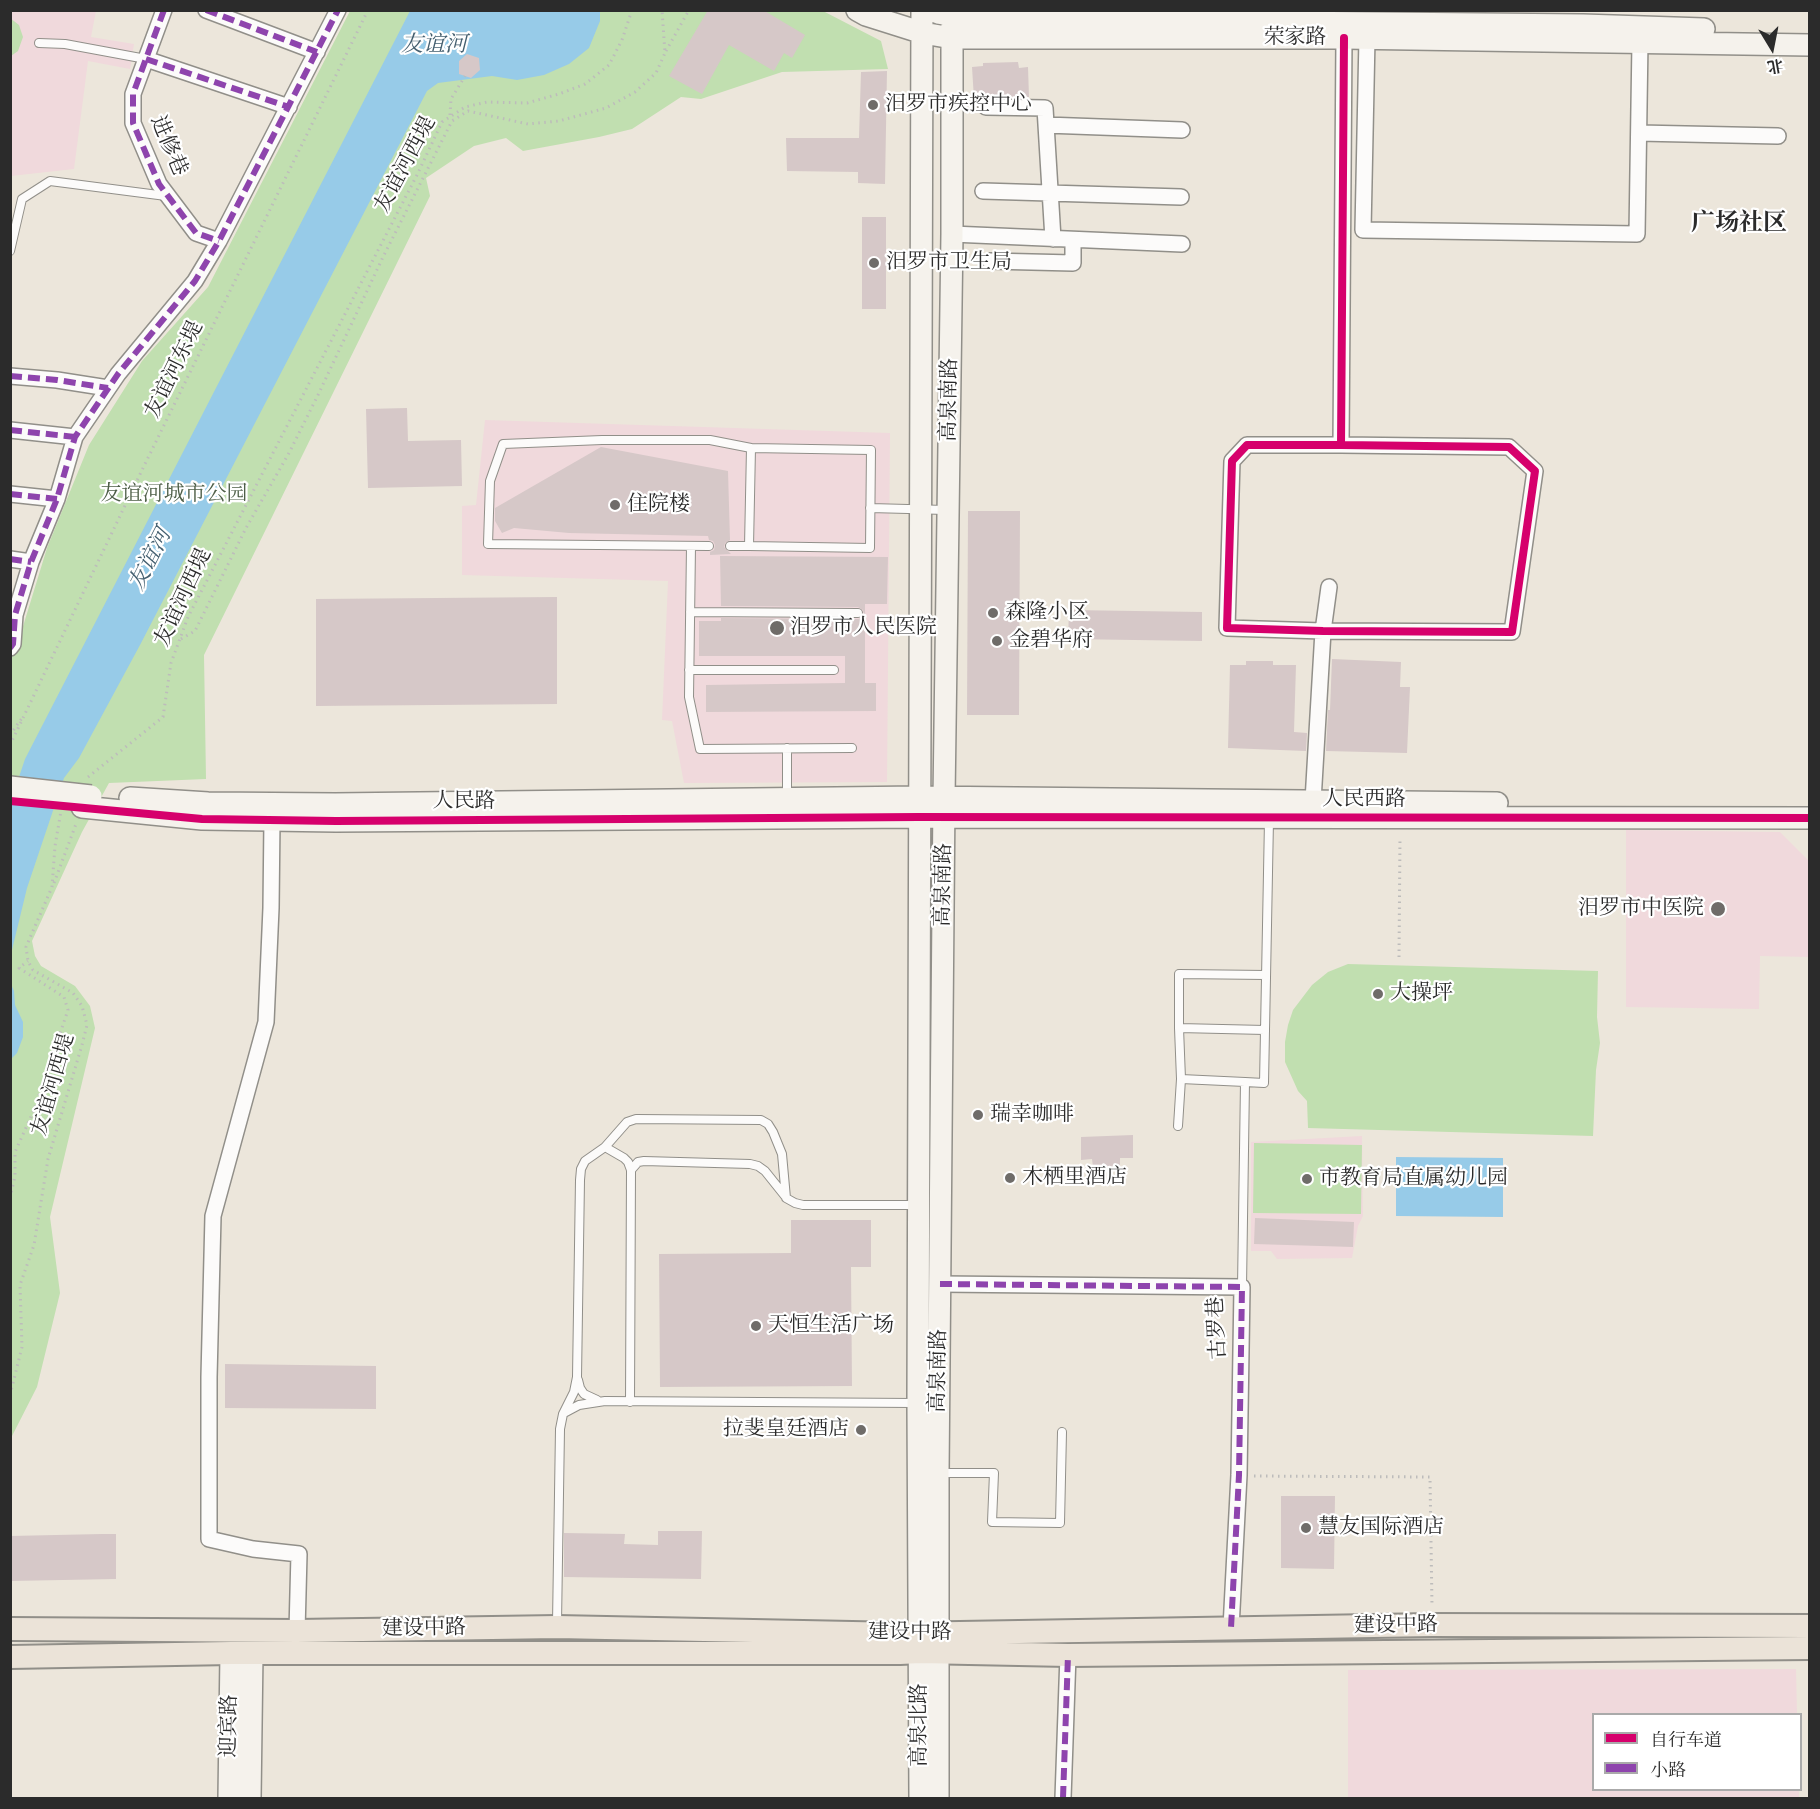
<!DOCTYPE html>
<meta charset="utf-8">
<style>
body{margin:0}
#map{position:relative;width:1820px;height:1809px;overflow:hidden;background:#ece6db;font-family:"Libre Bodoni","Noto Serif SC",serif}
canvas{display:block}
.frame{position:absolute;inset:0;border:12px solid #2b2b2b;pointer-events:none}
.legend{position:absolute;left:1592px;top:1713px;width:210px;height:78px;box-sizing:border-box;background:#fff;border:2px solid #aaa;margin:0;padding:8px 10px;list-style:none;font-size:18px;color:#2b2b2b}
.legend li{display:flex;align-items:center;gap:12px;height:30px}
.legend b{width:30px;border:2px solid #aaa}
.north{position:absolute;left:1742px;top:18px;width:60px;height:60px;-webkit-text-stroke:4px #fff;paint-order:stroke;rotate:170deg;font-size:16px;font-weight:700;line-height:24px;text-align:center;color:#2b2b2b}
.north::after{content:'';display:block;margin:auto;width:21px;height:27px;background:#2b2b2b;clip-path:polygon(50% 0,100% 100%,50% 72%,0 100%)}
</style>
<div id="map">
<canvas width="1820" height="1809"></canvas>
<div class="frame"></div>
<ul class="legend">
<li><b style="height:8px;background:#d6006c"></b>自行车道</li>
<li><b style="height:8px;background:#8e44ad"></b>小路</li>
</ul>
<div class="north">北</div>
</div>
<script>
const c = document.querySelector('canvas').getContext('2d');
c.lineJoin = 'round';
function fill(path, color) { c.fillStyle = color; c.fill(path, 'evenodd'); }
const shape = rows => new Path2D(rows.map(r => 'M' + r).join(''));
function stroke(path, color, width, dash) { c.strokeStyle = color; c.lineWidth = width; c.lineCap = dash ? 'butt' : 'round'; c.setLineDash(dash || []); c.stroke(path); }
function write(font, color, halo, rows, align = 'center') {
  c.font = font + ' "Libre Bodoni","Noto Serif SC",serif'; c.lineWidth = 4.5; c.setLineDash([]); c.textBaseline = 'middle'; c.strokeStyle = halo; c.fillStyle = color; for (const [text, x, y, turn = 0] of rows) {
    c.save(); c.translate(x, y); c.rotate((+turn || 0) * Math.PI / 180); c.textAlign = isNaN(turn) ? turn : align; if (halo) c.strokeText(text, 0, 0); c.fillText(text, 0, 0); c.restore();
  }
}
fill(shape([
 [10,11,96,11,91,37,134,44,130,69,88,61,74,169,11,176],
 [485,420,890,433,887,782,684,783,672,721,662,720,668,581,462,575,462,506,476,505],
 [1626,830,1780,832,1809,861,1809,957,1760,956,1759,1009,1626,1007],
 [1362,1136,1363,1216,1358,1226,1352,1258,1277,1259,1271,1251,1251,1251,1251,1142],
 [1796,1669,1797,1714,1594,1714,1594,1790,1799,1790,1799,1798,1348,1798,1348,1670]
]), '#f0d9dc');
fill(shape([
 [350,11,823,11,881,41,888,69,782,72,701,99,681,97,632,129,599,137,523,151,506,138,474,146,426,178,430,196,204,655,206,779,109,783,82,832,32,941,35,956,41,966,75,986,90,1006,95,1028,50,1217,60,1293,37,1387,11,1438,11,659,17,646,47,548,89,445,142,361,208,287],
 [10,18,19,25,23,37,18,51,11,56],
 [1348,964,1598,971,1597,1017,1600,1043,1596,1070,1593,1136,1308,1128,1307,1101,1298,1091,1285,1062,1285,1042,1288,1025,1293,1010,1312,985,1328,972],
 [1254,1143,1362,1145,1361,1214,1253,1213]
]), '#c1dfb0');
fill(shape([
 [410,11,600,11,600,21,589,48,569,64,544,75,517,80,492,76,438,83,427,91,140,645,79,758,64,778,27,888,11,954,11,801,25,759],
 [10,982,14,991,15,1005,23,1022,23,1037,17,1053,11,1059],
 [1396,1157,1503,1158,1503,1217,1396,1216]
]), '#97cbe8');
fill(shape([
 [708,10,763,10,805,35,792,58,784,53,774,71,729,45,702,94,669,76],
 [467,54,479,58,480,70,471,78,459,74,459,61],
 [1018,62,1019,68,1028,67,1029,97,986,97,974,99,972,67,983,66,983,63],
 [887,71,885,184,858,183,858,172,787,171,786,138,859,138,861,72],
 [862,217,886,217,886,309,862,309],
 [407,408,408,441,461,440,462,486,368,488,366,409],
 [601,447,728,471,730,540,725,543,724,547,731,554,710,555,710,552,714,550,715,545,713,541,709,540,708,536,569,533,514,528,502,533,495,521,495,508],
 [968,511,1020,511,1019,715,967,715],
 [720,556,888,557,887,604,865,604,865,683,876,683,876,711,706,712,706,685,845,683,845,656,699,656,699,621,721,621,721,618,858,619,861,618,864,614,863,610,858,607,721,606],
 [557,597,557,704,316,706,316,599],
 [1069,610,1202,612,1202,641,1068,639],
 [1332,659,1401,662,1400,687,1410,687,1407,753,1326,751,1328,710,1330,710],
 [1246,661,1273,661,1273,665,1296,665,1294,732,1307,733,1306,751,1228,748,1230,665,1246,665],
 [1133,1135,1133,1158,1120,1158,1120,1166,1093,1167,1092,1159,1081,1160,1081,1137],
 [1255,1218,1354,1222,1353,1247,1254,1244],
 [791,1220,871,1220,871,1267,851,1267,852,1386,660,1387,659,1254,791,1253],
 [225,1364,376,1366,376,1409,225,1408],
 [1281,1496,1335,1496,1334,1569,1281,1568],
 [658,1531,702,1531,701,1579,564,1577,564,1533,625,1534,624,1544,658,1545],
 [102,1534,116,1534,116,1579,10,1581,10,1536]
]), '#d6c8c8');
const lane = shape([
 [39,43,65,44,146,59],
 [10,251,22,199,50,181,166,196],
 [751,448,871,450,870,548,749,546,751,448],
 [870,508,946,510],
 [691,546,689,697,700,749,852,748],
 [709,546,488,544,490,481,503,444,602,440,710,440,751,448],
 [730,546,749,546],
 [690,612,858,613],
 [689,670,834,670],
 [787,748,787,797],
 [1179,1028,1265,1030],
 [1181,1079,1245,1082],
 [1178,1126,1181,1079,1179,1028,1179,974,1266,975],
 [605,1147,624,1158,628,1162,631,1170,630,1402],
 [631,1170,638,1162,644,1161,750,1164,758,1166,765,1171,785,1196],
 [1242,1287,1245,1082,1264,1083,1269,820],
 [578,1380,580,1388,584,1394,597,1400],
 [564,1413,579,1405,605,1401,915,1403],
 [941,1473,994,1473,992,1522,1060,1523,1062,1432],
 [557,1623,560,1429,563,1414,574,1392,577,1377,580,1180,581,1169,585,1161,605,1147,627,1122,636,1119,761,1120,768,1124,773,1132,782,1154,786,1198,795,1203,803,1205,917,1205]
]);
const street = shape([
 [164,10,133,94,133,123,159,184,196,233,219,241],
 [206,10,317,52],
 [1367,38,1363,230,1637,234,1640,42],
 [146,59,289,107],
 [986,107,1045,108,1053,239],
 [1046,125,1182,130],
 [1639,133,1778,136],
 [983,191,1181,197],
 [952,234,1182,244],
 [990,261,1073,263,1073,240],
 [10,376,57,380,108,388],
 [10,430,75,437],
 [1341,445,1247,445,1232,461,1227,628,1323,631,1512,632,1535,471,1509,447,1341,445,1344,38],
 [10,494,57,499],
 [10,559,31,562],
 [10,648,13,644,15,615,31,562,57,499,75,437,118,374,195,281,219,241,338,10],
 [1313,801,1323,631,1329,587],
 [272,820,271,908,266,1022,213,1216,209,1377,209,1539,253,1549,299,1554,297,1631],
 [940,1284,1242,1287,1239,1475,1231,1628],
 [1063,1798,1068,1655]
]);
const secondary = shape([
 [857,10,866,15,923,33,952,38,1344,38,1810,45],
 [938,13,978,19,1583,25,1704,29],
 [130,798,208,803,335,804,919,797,1497,803],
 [82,807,202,819,336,821,918,817,1810,818],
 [229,1798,231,1653],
 [250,1798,252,1653],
 [920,1798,918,1403,922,10],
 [938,1798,938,1473,944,797,952,234,952,10]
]);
const primary = shape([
 [10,1629,297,1631,557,1627,901,1634,1432,1625,1810,1626],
 [10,1657,231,1653,900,1653,920,1652,1068,1655,1810,1648]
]);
stroke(lane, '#918f89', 10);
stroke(street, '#918f89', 18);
stroke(secondary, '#918f89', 24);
stroke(primary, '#918f89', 26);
stroke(shape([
 [666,51,689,10],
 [450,115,451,99,465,76],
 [181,639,195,631,246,528,289,453,318,395,383,257,452,121,468,111,528,124,559,121,606,108,635,92,656,73,665,53,662,10],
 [10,735,22,718],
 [10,745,144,466,368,10],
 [88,777,163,717,171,663,188,617,417,175,442,122,465,107,487,102,527,103,559,94,585,84,609,65,622,40,632,10],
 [54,883,76,824],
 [1399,957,1400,837],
 [10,1198,15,1176,15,1152,34,1110,68,1010,64,997,19,968,28,961],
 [10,1395,22,1347,20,1285,34,1245,48,1159,82,1045,87,1025,82,1006,73,993,33,970,28,961,26,947,52,887,55,846,61,811],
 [1254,1476,1430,1477,1432,1606]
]), '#bdbcbb', 3, [1.5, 4.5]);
stroke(lane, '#fcfbfa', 8);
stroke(street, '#fcfbfa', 15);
stroke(secondary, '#f5f2ec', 21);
stroke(primary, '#ebe3d8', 22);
const secondaryBridge = shape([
 [10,787,91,796]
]);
stroke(secondaryBridge, '#918f89', 24, []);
stroke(secondaryBridge, '#f5f2ec', 21);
stroke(shape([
 [164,10,133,94,133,123,159,184,196,233,219,241],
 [206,10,317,52],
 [146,59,289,107],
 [10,376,57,380,108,388],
 [10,430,75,437],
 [10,494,57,499],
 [10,559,31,562],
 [10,648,13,644,15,615,31,562,57,499,75,437,118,374,195,281,219,241,338,10],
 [940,1284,1242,1287,1239,1475,1231,1628],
 [1063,1798,1068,1655]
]), '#8e44ad', 6, [12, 6]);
stroke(shape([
 [1341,445,1247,445,1232,461,1227,628,1323,631,1512,632,1535,471,1509,447,1341,445,1344,38],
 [10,801,202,819,336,821,918,817,1810,818]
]), '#d6006c', 8);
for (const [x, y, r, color] of [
 [873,105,6,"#6f6c69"],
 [874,263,6,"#6f6c69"],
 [615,505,6,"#6f6c69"],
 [993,613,6,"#6f6c69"],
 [777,628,8,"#6f6c69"],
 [997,641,6,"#6f6c69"],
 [1718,909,8,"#6f6c69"],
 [1378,994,6,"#6f6c69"],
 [978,1115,6,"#6f6c69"],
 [1010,1178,6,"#6f6c69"],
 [1307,1179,6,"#6f6c69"],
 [756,1326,6,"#6f6c69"],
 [861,1430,6,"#6f6c69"],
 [1306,1528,6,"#6f6c69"]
]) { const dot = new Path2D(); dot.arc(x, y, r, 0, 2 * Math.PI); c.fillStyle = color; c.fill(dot); stroke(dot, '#fff', 2); }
write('21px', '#2b2b2b', '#fff', [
 ["荣家路",1295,38],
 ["进修巷",168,146,67],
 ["友谊河西堤",406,165,-62],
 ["友谊河东堤",175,370,-64],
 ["高泉南路",950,400,-89],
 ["友谊河西堤",184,598,-65],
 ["人民西路",1364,800],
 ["人民路",464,802],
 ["高泉南路",944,885,-89],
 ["友谊河西堤",54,1085,-74],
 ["古罗巷",1218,1328,-93],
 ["高泉南路",939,1371,-89],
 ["建设中路",1396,1626,-1],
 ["建设中路",424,1629,-1],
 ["建设中路",910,1633],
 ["高泉北路",920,1725,-90],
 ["迎宾路",230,1726,-89]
]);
write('21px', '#2b2b2b', '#fff', [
 ["汨罗市疾控中心",885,105],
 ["汨罗市卫生局",886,263],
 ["住院楼",627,505],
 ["森隆小区",1005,613],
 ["汨罗市人民医院",790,628],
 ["金碧华府",1009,641],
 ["汨罗市中医院",1704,909,"right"],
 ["大操坪",1390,994],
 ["瑞幸咖啡",990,1115],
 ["木栖里酒店",1022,1178],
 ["市教育局直属幼儿园",1319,1179],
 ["天恒生活广场",768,1326],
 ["拉斐皇廷酒店",849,1430,"right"],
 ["慧友国际酒店",1318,1528]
], 'left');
write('21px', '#4e5f48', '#fff', [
 ["友谊河城市公园",174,495]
]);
write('italic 22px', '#445f6f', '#fff', [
 ["友谊河",434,46],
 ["友谊河",151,560,-63]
]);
write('bold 24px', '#2b2b2b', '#fff', [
 ["广场社区",1739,224]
]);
</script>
